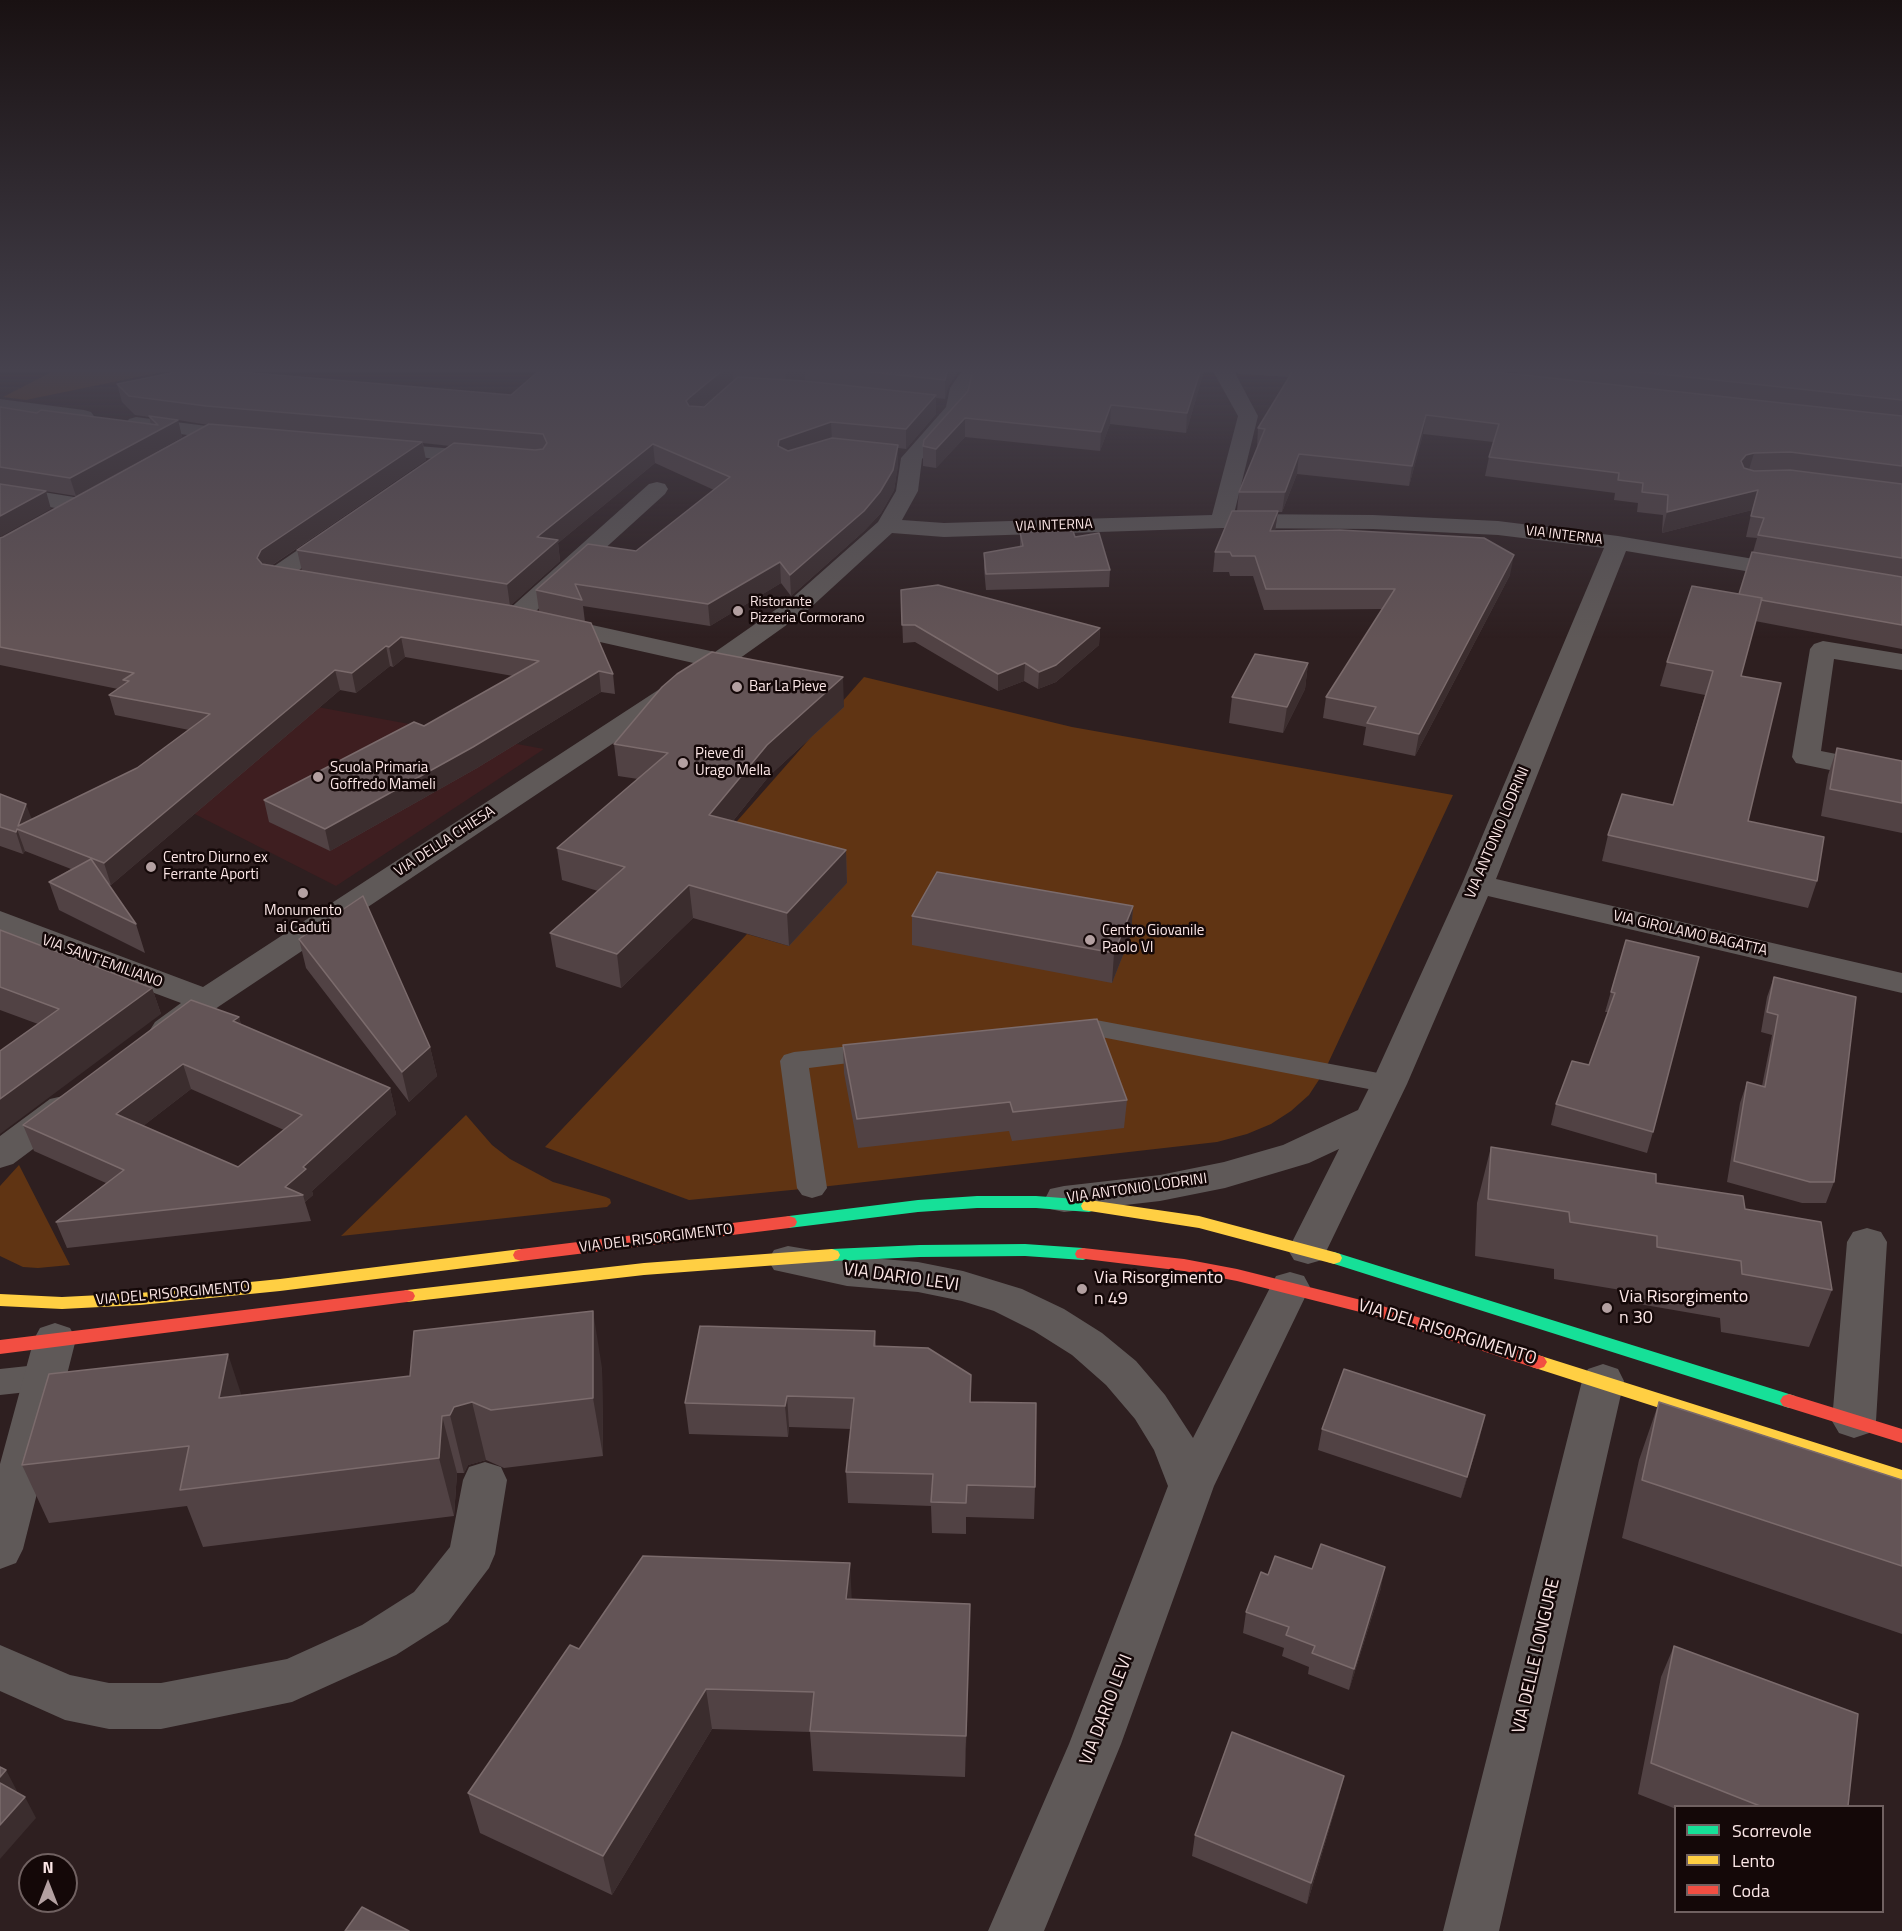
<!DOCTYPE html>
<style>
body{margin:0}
#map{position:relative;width:1902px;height:1931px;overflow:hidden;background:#2e1f20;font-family:"Titillium Web",sans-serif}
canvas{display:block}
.legend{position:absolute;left:1674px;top:1805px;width:210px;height:108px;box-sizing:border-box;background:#140808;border:2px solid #706161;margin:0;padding:8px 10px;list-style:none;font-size:18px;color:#fbe6e6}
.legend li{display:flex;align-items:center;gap:12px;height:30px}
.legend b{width:30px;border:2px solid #706161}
.north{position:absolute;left:18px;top:1853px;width:60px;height:60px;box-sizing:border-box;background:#140808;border:2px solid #706161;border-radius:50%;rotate:0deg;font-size:16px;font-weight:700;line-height:24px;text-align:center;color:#fbe6e6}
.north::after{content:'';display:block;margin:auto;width:21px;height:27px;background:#b3a0a1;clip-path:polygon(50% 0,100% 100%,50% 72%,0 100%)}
</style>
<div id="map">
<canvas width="1902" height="1931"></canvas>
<ul class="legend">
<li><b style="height:8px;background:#16e098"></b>Scorrevole</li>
<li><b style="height:8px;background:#ffcf43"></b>Lento</li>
<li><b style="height:8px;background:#f24e42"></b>Coda</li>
</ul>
<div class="north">N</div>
</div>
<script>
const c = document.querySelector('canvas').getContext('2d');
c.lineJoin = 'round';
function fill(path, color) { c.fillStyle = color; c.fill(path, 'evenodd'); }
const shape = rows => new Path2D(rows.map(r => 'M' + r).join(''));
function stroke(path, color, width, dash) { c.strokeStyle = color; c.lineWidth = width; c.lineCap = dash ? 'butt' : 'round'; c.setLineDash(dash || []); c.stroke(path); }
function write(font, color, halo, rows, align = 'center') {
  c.font = font + ' "Titillium Web",sans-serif'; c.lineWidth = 5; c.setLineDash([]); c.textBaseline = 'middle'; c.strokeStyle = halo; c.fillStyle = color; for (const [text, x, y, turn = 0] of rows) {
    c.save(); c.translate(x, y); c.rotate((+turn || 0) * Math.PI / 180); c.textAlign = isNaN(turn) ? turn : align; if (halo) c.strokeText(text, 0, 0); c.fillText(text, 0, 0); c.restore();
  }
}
fill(shape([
 [242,693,544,749,336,886,177,805]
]), '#3e1e20');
fill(shape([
 [57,369,177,369,26,400,3,397],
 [864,677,1072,727,1453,795,1324,1072,1309,1095,1291,1111,1271,1124,1247,1134,1217,1142,812,1188,689,1200,545,1147,747,934,789,946,731,828],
 [466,1115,492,1145,510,1159,553,1182,606,1197,610,1199,611,1203,607,1207,341,1236],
 [19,1165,70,1265,38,1268,23,1267,0,1256,0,1186]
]), '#603413');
fill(shape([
 [1096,1020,1389,1075,1399,1078,1403,1084,1399,1090,1389,1093,1096,1036,1067,1040,1058,1038,1054,1032,1058,1026,1096,1020],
 [879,1043,889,1046,893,1052,889,1058,809,1068,827,1188,822,1195,812,1198,802,1195,797,1188,780,1061,784,1055,794,1052,879,1043],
 [46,1364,58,1368,62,1377,58,1386,46,1390,0,1395,0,1369,46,1364]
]), '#5f5958');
fill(shape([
 [963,369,982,369,970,388,966,408,922,459,918,491,902,520,944,523,1212,515,1238,416,1214,373,1214,369,1233,369,1258,416,1234,514,1373,515,1498,521,1618,536,1801,567,1805,572,1801,577,1793,579,1626,551,1496,879,1902,973,1902,993,1488,896,1407,1084,1322,1260,1308,1264,1294,1260,1288,1250,1339,1149,1309,1163,1225,1188,1160,1201,1064,1212,1050,1209,1045,1199,1050,1189,1064,1186,1160,1175,1224,1162,1283,1145,1358,1110,1371,1084,1462,884,1604,548,1498,535,1373,529,1222,528,944,537,892,533,809,609,729,666,218,1007,179,1038,167,1041,155,1038,150,1030,155,1022,181,1003,39,950,0,933,0,911,203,987,698,664,542,629,538,624,542,619,551,616,715,652,791,599,878,522,896,491,901,458,946,407,950,388,963,369],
 [0,399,84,410,91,412,94,416,91,420,84,422,0,411,0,399],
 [136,417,239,430,246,432,249,436,246,440,239,442,129,427,126,423,129,419,136,417],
 [380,443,481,451,488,453,492,457,488,461,481,463,373,453,370,449,373,445,380,443],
 [657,482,665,484,668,489,665,494,525,621,516,623,507,621,504,616,507,611,649,484,657,482],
 [0,485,80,498,88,500,91,505,88,510,80,512,0,499,0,485],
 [335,528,343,530,346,535,343,540,296,572,315,576,318,581,315,586,306,588,267,581,263,576,267,571,327,530,335,528],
 [1823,641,1902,654,1902,670,1834,659,1821,751,1902,767,1902,785,1796,763,1792,757,1810,649,1814,644,1823,641],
 [63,1096,76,1099,81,1108,76,1117,13,1164,0,1168,0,1136,50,1099,63,1096],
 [1867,1228,1881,1232,1887,1242,1876,1421,1869,1433,1854,1438,1839,1433,1832,1421,1847,1242,1853,1232,1867,1228],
 [788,1246,847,1256,918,1262,963,1271,1022,1289,1064,1309,1102,1333,1136,1361,1165,1395,1193,1438,1276,1276,1290,1272,1304,1276,1310,1287,1214,1486,1121,1744,1044,1931,988,1931,1069,1744,1168,1486,1154,1450,1135,1419,1106,1385,1072,1355,1034,1331,994,1311,962,1301,918,1292,847,1286,774,1270,768,1260,774,1250,788,1246],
 [55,1323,70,1328,76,1339,23,1549,16,1563,0,1569,0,1464,34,1339,40,1328,55,1323],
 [1603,1364,1618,1369,1624,1381,1499,1931,1443,1931,1582,1381,1588,1369,1603,1364],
 [485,1462,501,1467,507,1480,495,1554,489,1568,448,1622,396,1655,292,1702,161,1729,109,1729,65,1720,0,1691,0,1645,70,1675,109,1683,161,1683,287,1659,362,1625,414,1592,450,1547,463,1480,469,1467,485,1462]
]), '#5f5958');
fill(shape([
 [977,1196,1036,1196,1089,1200,1095,1202,1097,1206,1095,1210,1089,1212,1036,1208,977,1208,918,1212,789,1228,783,1226,781,1222,783,1218,789,1216,918,1200,977,1196],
 [1025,1244,1083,1248,1089,1250,1091,1254,1089,1258,1083,1260,1025,1256,920,1257,832,1261,826,1259,824,1255,826,1251,832,1249,920,1245,1025,1244],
 [1334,1252,1789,1394,1795,1396,1798,1401,1795,1406,1789,1408,1328,1262,1326,1258,1328,1254,1334,1252]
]), '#16e098');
fill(shape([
 [1089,1200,1199,1216,1334,1252,1340,1254,1342,1258,1340,1262,1334,1264,1199,1228,1083,1210,1081,1206,1083,1202,1089,1200],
 [521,1249,527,1251,529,1255,527,1259,521,1261,280,1291,140,1305,62,1309,0,1306,0,1294,62,1297,140,1293,280,1279,521,1249],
 [832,1249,838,1251,840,1255,838,1259,832,1261,644,1275,407,1302,401,1300,399,1296,401,1292,407,1290,644,1263,832,1249],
 [1538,1355,1902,1470,1902,1486,1532,1367,1529,1362,1532,1357,1538,1355]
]), '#ffcf43');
fill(shape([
 [789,1216,795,1218,797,1222,795,1226,789,1228,521,1261,515,1259,513,1255,515,1251,521,1249,789,1216],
 [1083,1248,1184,1259,1237,1269,1373,1303,1544,1357,1547,1362,1544,1367,1538,1369,1372,1315,1237,1281,1184,1271,1077,1258,1075,1254,1077,1250,1083,1248],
 [407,1290,413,1292,415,1296,413,1300,407,1302,0,1354,0,1340,407,1290],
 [1789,1394,1902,1429,1902,1443,1783,1406,1780,1401,1783,1396,1789,1394]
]), '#f24e42');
fill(shape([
 [541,369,960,369,948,387,945,399,936,398,936,414,906,449,898,448,898,465,894,490,881,513,864,531,791,596,781,583,710,626,583,606,585,622,613,674,615,694,601,692,477,768,330,851,269,822,264,800,424,726,513,676,405,657,393,667,390,666,356,693,340,690,111,885,108,884,136,924,145,953,59,910,49,882,71,869,25,851,23,854,0,846,0,794,32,819,137,768,189,730,115,715,109,695,118,689,0,665,0,538,3,537,208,425,178,420,182,437,76,496,0,484,0,407,37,413,151,424,149,417,135,415,122,402,117,384,244,372,511,395],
 [730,384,704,407,702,407],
 [423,443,450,446,297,550,302,571,271,566,426,460],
 [655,463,714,490,636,551,536,590,539,611,511,605,560,561,558,543],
 [973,369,1213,369,1212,372,1204,371,1186,433,1110,424,1100,451,965,437,936,468,923,466,923,446,968,391],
 [1235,369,1472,369,1517,374,1518,369,1902,369,1902,649,1755,621,1741,676,1748,821,1817,881,1808,908,1602,861,1608,835,1673,805,1705,695,1660,686,1667,662,1739,594,1753,552,1757,538,1746,537,1752,510,1662,533,1663,515,1637,512,1638,503,1614,500,1615,493,1485,476,1489,457,1493,442,1423,434,1409,486,1297,474,1282,512,1278,512,1275,531,1510,575,1415,756,1363,745,1366,727,1323,718,1326,697,1382,609,1264,610,1253,576,1230,576,1229,572,1213,572,1215,552,1237,511,1239,492,1257,447,1258,428,1289,377,1238,374],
 [1020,532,1075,537,1110,570,1109,587,986,590,984,569,984,553,1020,547],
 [901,590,1100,628,1099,645,1056,682,1038,689,1024,681,998,691,915,642,903,643],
 [1308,663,1305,689,1283,733,1229,723,1232,697],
 [844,707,769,776,733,821,846,850,847,883,789,946,693,918,621,988,556,967,550,933,598,891,562,880,557,848,638,779,618,776,614,744],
 [1837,748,1902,761,1902,833,1821,816,1828,775],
 [1133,906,1131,935,1112,983,912,945,912,916],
 [0,930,152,988,161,1014,38,1024,0,1010],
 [299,939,430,1047,437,1076,409,1102,306,968],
 [1626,940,1653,1132,1647,1153,1551,1125,1556,1104,1589,1065,1608,1012,1605,1012],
 [1774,977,1834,1182,1826,1203,1802,1203,1727,1182,1740,1103,1747,1082,1762,1086,1772,1035,1761,1032,1767,997],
 [239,1017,241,1025,390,1088,396,1114,312,1191,313,1195,305,1202,311,1221,67,1248,56,1222,106,1183,34,1151,23,1125],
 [191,1089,284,1130,238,1167,143,1126],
 [843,1045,1127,1100,1124,1128,1012,1141,1009,1131,858,1148,844,1073],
 [1491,1147,1656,1183,1745,1209,1832,1290,1809,1347,1721,1332,1720,1318,1639,1304,1639,1293,1554,1279,1554,1269,1475,1256,1477,1203],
 [875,1331,876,1346,971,1375,971,1402,1035,1487,1034,1519,966,1517,966,1534,932,1533,931,1506,848,1503,846,1472,851,1429,789,1427,788,1437,689,1434,685,1403],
 [602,1368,603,1456,504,1468,486,1460,468,1465,464,1473,457,1473,454,1516,203,1547,187,1506,49,1523,22,1465,242,1395],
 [1659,1402,1902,1480,1902,1634,1622,1538,1639,1460],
 [1322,1429,1480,1437,1461,1498,1318,1450],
 [1312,1569,1381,1588,1349,1690,1308,1674,1309,1667,1282,1656,1284,1648,1243,1633,1246,1612,1268,1575],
 [852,1599,970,1604,965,1777,813,1771,810,1732,712,1729,612,1895,480,1833,468,1793,579,1649],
 [1674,1646,1848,1806,1676,1806,1676,1809,1638,1794,1661,1677],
 [1339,1796,1307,1904,1192,1856,1195,1835]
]), '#514244');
fill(shape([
 [724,369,732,369,733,381,690,416,686,401,689,398],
 [785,369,805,369,805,383,786,384],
 [948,369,960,369,948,387,945,399,945,380],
 [1201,369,1204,369,1204,371,1186,433,1187,413],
 [936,395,936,414,906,449,906,429],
 [1111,405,1110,424,1100,451,1101,432],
 [1426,415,1423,434,1409,486,1412,466],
 [965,418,965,437,936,468,936,449],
 [178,420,182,437,76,496,70,478],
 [831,422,832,441,779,466,778,446,779,440],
 [422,442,426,460,266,569,257,558,261,550],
 [653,444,655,463,558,543,560,561,510,606,507,584,537,537],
 [898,445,898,465,894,490,881,513,864,531,791,596,790,575],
 [1754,453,1748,473,1740,475,1741,461,1746,455],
 [1299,454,1297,474,1282,512,1285,492],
 [1758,490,1752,510,1662,533,1667,512],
 [46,491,51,509,0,537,0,516],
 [1278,511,1275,531,1270,531],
 [1514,555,1510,575,1415,756,1419,734],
 [780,562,781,583,710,626,708,604],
 [1100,628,1099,645,1056,682,1038,689,1039,672],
 [401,637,405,657,393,667,389,647],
 [386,646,390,666,356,693,352,673],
 [1025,663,1024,681,998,691,998,674],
 [1308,663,1305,689,1283,733,1287,707],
 [335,670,340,690,111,885,104,863],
 [599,671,601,692,477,768,330,851,325,829],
 [843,677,844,707,769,776,712,847,709,815,767,745],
 [26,804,34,825,18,826],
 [17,829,25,851,23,854,16,832],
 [846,850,847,883,789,946,787,913],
 [689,885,693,918,621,988,617,954],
 [1133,906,1131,935,1112,983,1114,953],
 [152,988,161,1014,0,1134,0,1099],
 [239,1017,246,1042,233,1021],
 [430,1047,437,1076,409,1102,402,1072],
 [183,1064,191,1089,125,1140,116,1114],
 [390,1088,396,1114,312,1191,313,1195,305,1202,303,1195,285,1187,303,1167],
 [593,1311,602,1368,603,1456,593,1398],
 [228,1354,247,1412,219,1398],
 [787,1396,789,1427,788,1437,785,1406],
 [472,1402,486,1460,468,1465,464,1473,450,1415,454,1407],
 [1485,1415,1480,1437,1461,1498,1467,1477],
 [442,1416,457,1473,454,1516,439,1458],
 [850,1563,852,1604,846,1599],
 [1385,1567,1381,1588,1349,1690,1354,1669],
 [970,1604,970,1645,965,1777,966,1736],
 [706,1689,712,1729,612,1895,603,1856],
 [6,1770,17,1791,8,1802,0,1788,0,1777],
 [1344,1776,1339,1796,1307,1904,1311,1883],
 [25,1797,36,1818,0,1859,0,1825]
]), '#3b2d2e');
const building = shape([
 [191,369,241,369,241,372,511,395,541,369,724,369,689,398,686,401,689,406,704,407,738,377,804,381,936,395,906,429,831,422,779,440,778,446,788,451,832,438,898,445,893,470,880,492,864,511,790,575,780,562,708,604,575,584,582,600,536,590,588,544,636,551,730,477,653,444,537,537,558,540,507,584,297,550,454,443,535,450,543,449,547,443,543,434,206,406,129,396,117,384,191,369],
 [844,369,948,369,945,380,844,369],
 [973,369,1201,369,1187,413,1111,405,1101,432,965,418,936,449,923,446,924,440,968,391,973,369],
 [1294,369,1468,369,1902,416,1902,466,1790,452,1754,453,1746,455,1741,461,1744,468,1754,471,1790,470,1902,484,1902,558,1758,535,1764,518,1751,516,1758,490,1667,512,1668,495,1642,492,1643,483,1618,480,1619,473,1489,457,1499,424,1426,415,1412,466,1299,454,1285,492,1239,492,1265,429,1258,428,1294,369],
 [1613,369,1902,369,1902,400,1613,369],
 [0,407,37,413,41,410,158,425,149,416,178,420,70,478,0,467,0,407],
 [209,424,422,442,261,550,257,558,262,564,513,606,591,623,613,674,599,671,473,747,325,829,264,800,414,722,424,726,539,661,401,637,389,647,386,646,352,673,335,670,104,863,17,829,16,832,0,827,0,794,26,804,18,826,137,768,210,714,109,695,129,681,123,680,134,673,0,647,0,538,3,537,209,424],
 [0,484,46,491,0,516,0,484],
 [1232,511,1278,511,1270,531,1340,530,1484,538,1514,555,1419,734,1367,723,1376,707,1326,697,1395,589,1266,589,1255,556,1232,556,1230,552,1215,552,1232,511],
 [1073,531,1075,537,1099,533,1110,570,986,574,984,553,1023,546,1020,532,1073,531],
 [1752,552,1902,577,1902,625,1761,600,1762,598,1739,594,1752,552],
 [938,585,1100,628,1056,665,1039,672,1025,663,998,674,915,625,902,625,901,590,938,585],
 [1692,586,1762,598,1741,676,1781,683,1748,821,1824,837,1817,881,1608,835,1622,794,1673,805,1713,671,1667,662,1692,586],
 [712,652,843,677,767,745,709,815,846,850,787,913,689,885,617,954,550,933,625,867,557,848,668,753,614,744,662,687,677,674,712,652],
 [1255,654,1308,663,1287,707,1232,697,1255,654],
 [1837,748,1902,761,1902,803,1830,789,1837,748],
 [91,859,136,924,49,882,91,859],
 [937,872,1133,906,1114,953,912,916,937,872],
 [363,896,430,1047,402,1072,299,939,363,896],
 [0,930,152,988,0,1099,0,1051,59,1009,0,987,0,930],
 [1626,940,1699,957,1653,1132,1556,1104,1572,1061,1589,1065,1615,993,1611,992,1626,940],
 [1774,977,1856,997,1834,1182,1810,1182,1734,1161,1747,1082,1765,1087,1778,1015,1767,1012,1774,977],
 [191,1000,239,1017,233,1021,390,1088,303,1167,306,1169,285,1187,303,1195,56,1222,124,1170,23,1125,191,1000],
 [183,1064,302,1115,238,1167,116,1114,183,1064],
 [1097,1019,1127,1100,1013,1112,1010,1102,857,1119,843,1045,1097,1019],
 [1491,1147,1656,1174,1656,1183,1743,1196,1745,1209,1821,1222,1832,1290,1742,1274,1741,1261,1657,1247,1657,1236,1570,1222,1569,1212,1488,1199,1491,1147],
 [593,1311,593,1398,491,1410,472,1402,454,1407,450,1415,442,1416,439,1458,180,1490,189,1446,22,1465,49,1374,228,1354,219,1398,410,1376,414,1331,593,1311],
 [700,1326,875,1331,874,1346,928,1348,971,1375,970,1402,1036,1403,1035,1487,967,1485,966,1503,931,1502,933,1474,846,1472,854,1398,787,1396,785,1406,685,1403,700,1326],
 [1344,1369,1485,1415,1467,1477,1322,1429,1344,1369],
 [1659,1402,1902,1480,1902,1566,1642,1480,1659,1402],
 [1321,1544,1385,1567,1354,1669,1312,1653,1315,1646,1286,1635,1289,1627,1246,1612,1261,1572,1268,1575,1275,1556,1312,1569,1321,1544],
 [643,1556,850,1563,846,1599,970,1604,966,1736,810,1731,814,1692,706,1689,603,1856,468,1793,570,1645,579,1649,643,1556],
 [1674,1646,1858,1714,1848,1806,1760,1806,1651,1763,1674,1646],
 [1232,1732,1344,1776,1311,1883,1195,1835,1232,1732],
 [0,1767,6,1770,0,1777,0,1767],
 [0,1783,25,1797,0,1825,0,1783],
 [362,1907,409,1931,345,1931,362,1907]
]);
fill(building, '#635456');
stroke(building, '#7b6b6c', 1.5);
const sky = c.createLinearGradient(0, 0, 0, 639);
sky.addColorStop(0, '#191112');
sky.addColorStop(0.58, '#46424e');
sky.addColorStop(1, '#46424e00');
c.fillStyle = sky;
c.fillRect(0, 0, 1902, 639);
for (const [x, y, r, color] of [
 [738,611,6,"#b3a0a1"],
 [737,687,6,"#b3a0a1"],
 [683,763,6,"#b3a0a1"],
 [318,777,6,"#b3a0a1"],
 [151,867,6,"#b3a0a1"],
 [303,893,6,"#b3a0a1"],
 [1090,940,6,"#b3a0a1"],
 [1082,1289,6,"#b3a0a1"],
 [1607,1308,6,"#b3a0a1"]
]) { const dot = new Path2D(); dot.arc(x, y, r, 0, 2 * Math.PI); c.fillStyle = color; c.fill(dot); stroke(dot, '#140808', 2); }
write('14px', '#fbe6e6', '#140808', [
 ["VIA INTERNA",1054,526,-2],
 ["VIA INTERNA",1564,536,7]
]);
write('14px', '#fbe6e6', '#140808', [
 ["Ristorante",750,603],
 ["Pizzeria Cormorano",750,619]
], 'left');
write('15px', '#fbe6e6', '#140808', [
 ["Bar La Pieve",749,687],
 ["Pieve di",695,754],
 ["Urago Mella",695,771],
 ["Scuola Primaria",330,768],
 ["Goffredo Mameli",330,785],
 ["Centro Diurno ex",163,858],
 ["Ferrante Aporti",163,875],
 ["Monumento",303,911,"center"],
 ["ai Caduti",303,928,"center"],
 ["Centro Giovanile",1102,931],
 ["Paolo VI",1102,948]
], 'left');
write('15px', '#fbe6e6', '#140808', [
 ["VIA ANTONIO LODRINI",1498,833,-67],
 ["VIA DELLA CHIESA",445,842,-33],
 ["VIA GIROLAMO BAGATTA",1690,934,13],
 ["VIA SANT'EMILIANO",102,962,20],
 ["VIA ANTONIO LODRINI",1137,1189,-8],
 ["VIA DEL RISORGIMENTO",656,1239,-7],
 ["VIA DEL RISORGIMENTO",173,1294,-5]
]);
write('18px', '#fbe6e6', '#140808', [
 ["VIA DARIO LEVI",901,1278,8],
 ["VIA DEL RISORGIMENTO",1447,1333,17],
 ["VIA DELLE LONGURE",1537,1656,-77],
 ["VIA DARIO LEVI",1107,1710,-69]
]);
write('18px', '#fbe6e6', '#140808', [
 ["Via Risorgimento",1094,1279],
 ["n 49",1094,1300],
 ["Via Risorgimento",1619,1298],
 ["n 30",1619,1319]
], 'left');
</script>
